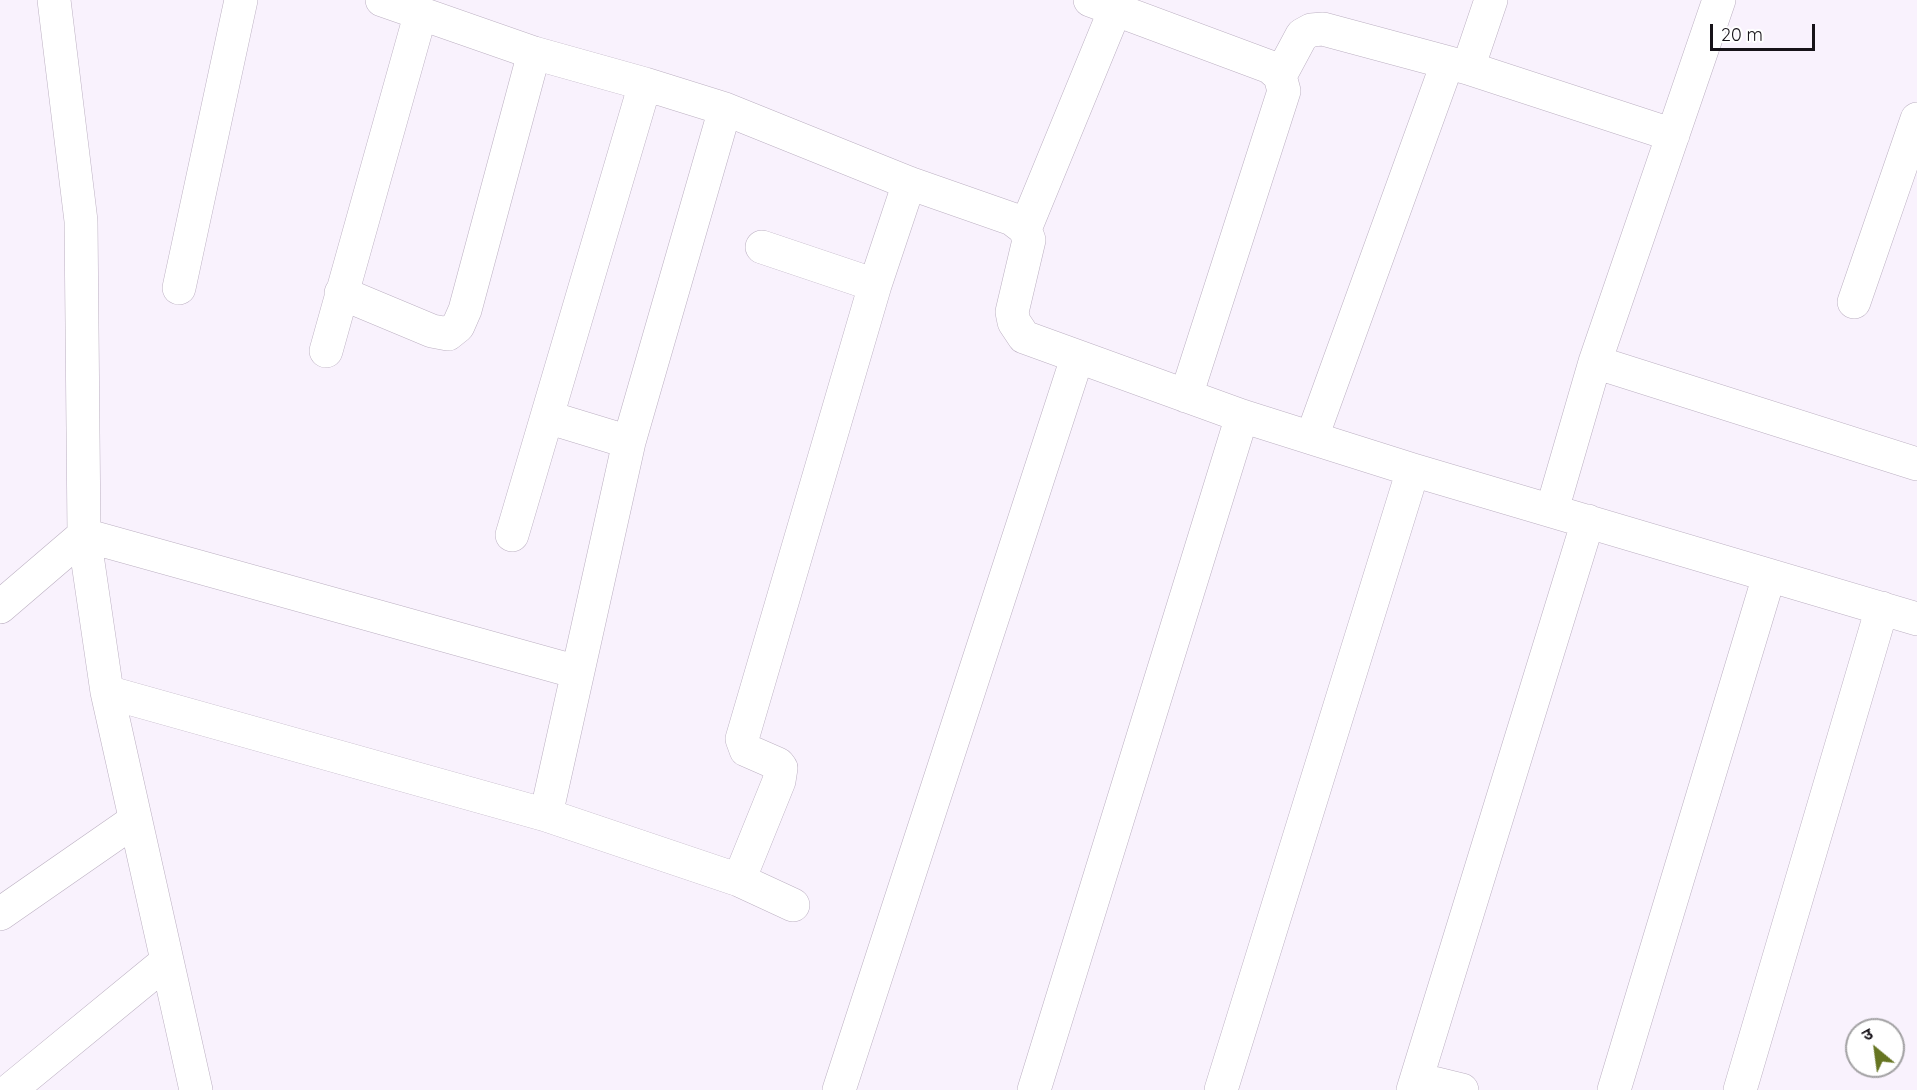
<!DOCTYPE html>
<meta charset="utf-8">
<style>
body{margin:0}
#map{position:relative;width:1917px;height:1090px;overflow:hidden;background:#f9f2fd;font-family:Quicksand,"Noto Sans Devanagari",sans-serif}
canvas{display:block}
.north{position:absolute;left:1845px;top:1018px;width:60px;height:60px;box-sizing:border-box;background:#fff;border:2px solid #a2a1a3;border-radius:50%;rotate:331deg;font-size:16px;font-weight:700;line-height:24px;text-align:center;color:#171319}
.north::after{content:'';display:block;margin:auto;width:21px;height:27px;background:#667522;clip-path:polygon(50% 0,100% 100%,50% 72%,0 100%)}
.scale{position:absolute;left:1710px;top:24px;width:105px;height:27px;box-sizing:border-box;border:3px solid #171319;border-top:0;padding-left:8px;font-size:18px;line-height:21px;white-space:nowrap;color:#171319;-webkit-text-stroke:4px #fff;paint-order:stroke}
</style>
<div id="map">
<canvas width="1917" height="1090"></canvas>
<div class="north">उ</div>
<div class="scale">20 m</div>
</div>
<script>
const c = document.querySelector('canvas').getContext('2d');
c.lineJoin = 'round';
const shape = rows => new Path2D(rows.map(r => 'M' + r).join(''));
function stroke(path, color, width, dash) { c.strokeStyle = color; c.lineWidth = width; c.lineCap = dash ? 'butt' : 'round'; c.setLineDash(dash || []); c.stroke(path); }
const minor = shape([
 [54,0,81,221,84,535,107,692,196,1090],
 [382,0,534,53,645,84,725,109,909,183,1012,219,1025,229,1029,240,1012,312,1014,322,1024,337,1242,416,1413,470,1917,619],
 [1090,0,1270,67,1280,76,1284,91,1186,396],
 [1468,68,1491,0],
 [1280,76,1302,35,1311,30,1323,29,1468,68,1673,135],
 [1025,229,1119,0],
 [762,247,875,285],
 [179,288,241,0],
 [341,293,432,331,448,334,458,326,465,310,534,53],
 [1854,302,1917,119],
 [326,351,421,12],
 [1595,362,1917,464],
 [547,417,629,442],
 [1312,437,1447,64],
 [1552,510,1595,362,1719,0],
 [84,535,577,672],
 [512,535,645,84],
 [0,607,84,535],
 [107,692,546,815,739,880,793,905],
 [546,815,629,442,725,109],
 [739,880,779,781,781,768,778,764,746,750,742,739,875,285,909,183],
 [0,914,134,821],
 [1417,1079,1462,1090],
 [10,1090,166,962],
 [839,1090,1077,358],
 [1034,1090,1242,416],
 [1221,1090,1413,470],
 [1413,1090,1588,521],
 [1614,1090,1769,576],
 [1740,1090,1882,608]
]);
stroke(minor, '#bcb0c2', 34);
stroke(minor, '#fff', 33);
</script>
